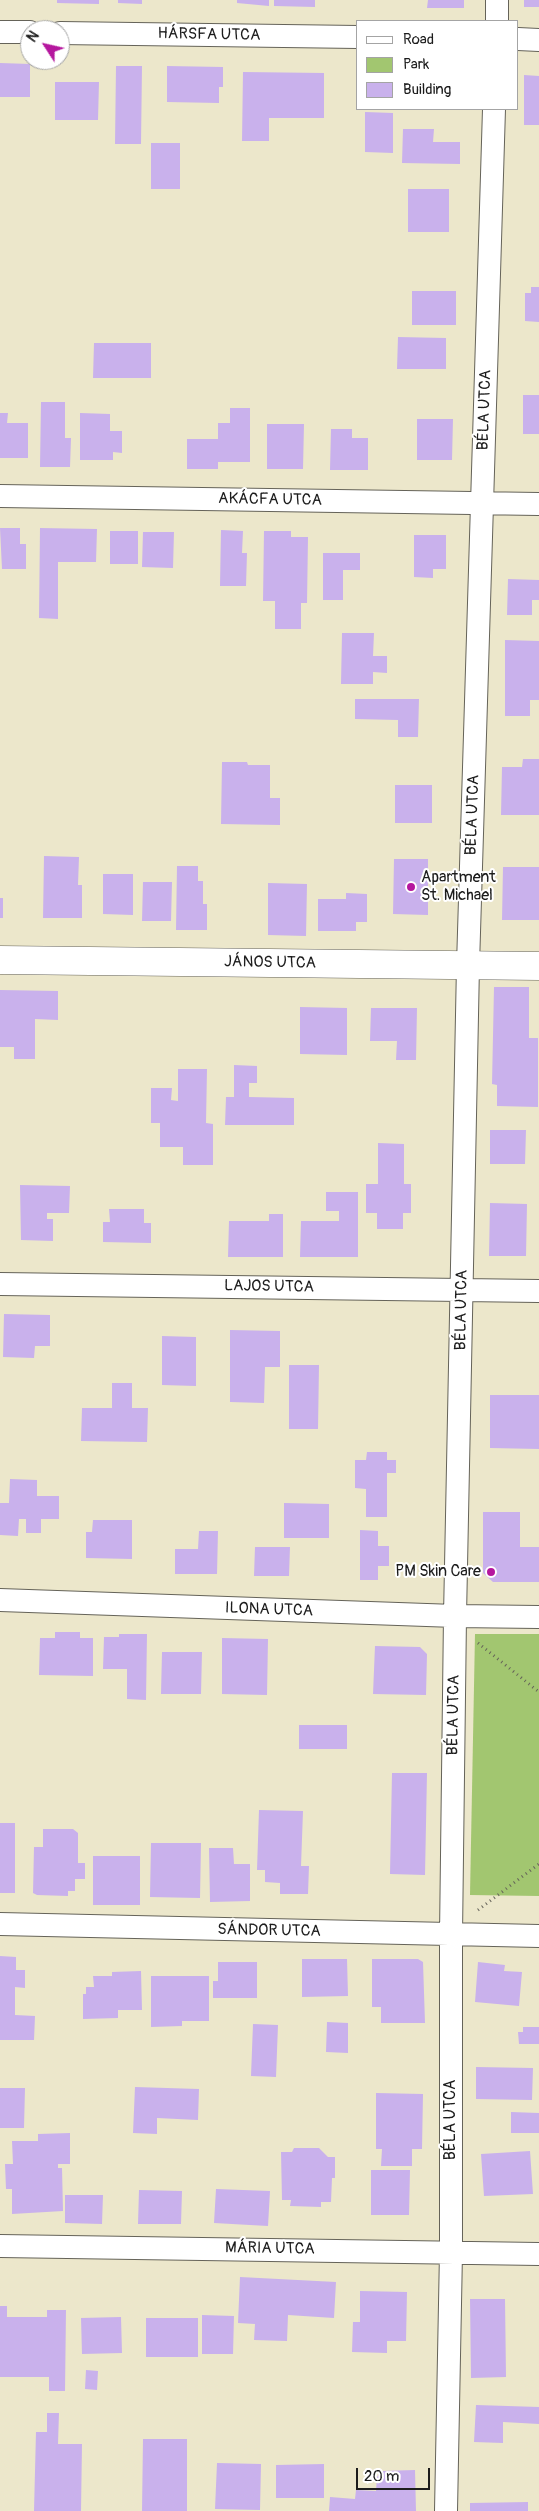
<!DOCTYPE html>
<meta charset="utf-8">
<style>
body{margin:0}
#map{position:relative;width:539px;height:2511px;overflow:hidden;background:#ece7cb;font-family:Pangolin,sans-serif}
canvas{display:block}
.legend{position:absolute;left:356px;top:20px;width:162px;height:90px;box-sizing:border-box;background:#fff;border:1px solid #a4a4a4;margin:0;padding:6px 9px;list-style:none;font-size:15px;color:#1c1c1c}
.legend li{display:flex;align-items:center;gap:10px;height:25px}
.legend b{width:25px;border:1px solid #a4a4a4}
.north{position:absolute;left:20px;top:20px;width:50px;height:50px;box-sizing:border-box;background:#fff;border:1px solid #a4a4a4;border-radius:50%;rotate:305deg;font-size:14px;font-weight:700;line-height:20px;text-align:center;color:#1c1c1c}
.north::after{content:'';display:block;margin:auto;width:18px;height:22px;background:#b5179e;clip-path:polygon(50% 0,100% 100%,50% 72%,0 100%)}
.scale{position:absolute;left:356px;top:2468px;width:74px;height:22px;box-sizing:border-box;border:2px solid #1c1c1c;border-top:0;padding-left:6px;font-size:15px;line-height:18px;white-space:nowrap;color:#1c1c1c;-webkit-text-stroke:4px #fff;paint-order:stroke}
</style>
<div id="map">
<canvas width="539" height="2511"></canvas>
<ul class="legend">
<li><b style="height:6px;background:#fff"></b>Road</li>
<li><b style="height:14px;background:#a2c670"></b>Park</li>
<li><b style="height:14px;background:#c9b1ec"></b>Building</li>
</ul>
<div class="north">N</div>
<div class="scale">20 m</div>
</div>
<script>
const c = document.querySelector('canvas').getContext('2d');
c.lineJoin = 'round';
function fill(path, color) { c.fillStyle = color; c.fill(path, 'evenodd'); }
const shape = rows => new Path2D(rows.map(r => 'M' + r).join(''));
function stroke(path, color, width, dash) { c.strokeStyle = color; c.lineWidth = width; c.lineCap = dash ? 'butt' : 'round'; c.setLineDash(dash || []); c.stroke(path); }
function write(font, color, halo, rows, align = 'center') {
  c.font = font + ' Pangolin,sans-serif'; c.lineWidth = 4; c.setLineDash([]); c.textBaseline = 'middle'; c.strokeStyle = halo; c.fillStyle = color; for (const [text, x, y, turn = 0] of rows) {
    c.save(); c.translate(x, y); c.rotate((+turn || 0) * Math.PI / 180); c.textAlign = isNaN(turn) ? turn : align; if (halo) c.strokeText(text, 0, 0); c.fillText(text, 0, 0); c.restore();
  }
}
fill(shape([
 [475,1634,539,1634,539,1896,470,1895]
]), '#a2c670');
fill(shape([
 [57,0,99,0,99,4,57,3],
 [118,0,142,0,142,4,118,3],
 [237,0,269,0,269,6,237,3],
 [274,0,315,0,315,7,274,6],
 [428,0,464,0,464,8,427,8],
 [524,0,539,0,539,7,524,7],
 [0,63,30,64,30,97,0,97],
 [116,66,142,66,141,144,115,144],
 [167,66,223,67,223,87,219,87,219,103,167,102],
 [243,72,324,73,324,118,269,118,269,141,242,141],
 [524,75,539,76,539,125,524,125],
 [55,82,99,82,98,120,55,120],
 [365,112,393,113,393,153,365,152],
 [403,129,434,129,433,142,460,142,460,164,402,163],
 [151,143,180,143,180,189,151,189],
 [408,189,449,189,449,232,408,232],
 [531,287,539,287,539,322,525,321,525,293,531,293],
 [412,291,456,291,456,325,412,325],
 [398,337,446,338,446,369,397,369],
 [94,343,151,343,151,378,93,378],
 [523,395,539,395,539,434,523,434],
 [41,402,65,402,65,438,71,438,70,467,40,467],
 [230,408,250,408,250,462,218,462,218,469,187,469,187,439,218,439,218,423,230,423],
 [0,413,8,413,7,423,28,423,28,458,0,458],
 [80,413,110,414,110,431,122,431,122,453,113,452,113,460,80,460],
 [417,419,453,419,452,460,417,460],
 [267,424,304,424,303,469,267,469],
 [331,429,352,429,352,438,368,438,368,470,330,470],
 [0,528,20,528,20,544,26,544,26,569,2,569],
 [40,528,97,529,96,562,58,562,58,619,39,618],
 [221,530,243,531,242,553,247,553,246,586,220,586],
 [110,531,138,531,138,564,110,564],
 [264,531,291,531,291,537,308,537,307,603,301,603,301,629,275,629,275,601,263,601],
 [143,532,174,532,173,568,142,567],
 [414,535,446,535,446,569,433,569,433,578,414,577],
 [323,553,360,553,360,570,343,570,343,600,323,600],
 [508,579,539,580,539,600,532,600,532,615,507,615],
 [342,633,374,633,373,656,387,656,387,673,373,672,373,684,341,684],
 [505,640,539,641,539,700,530,700,530,716,505,716],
 [355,699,419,699,418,737,398,737,398,720,355,719],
 [523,759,539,759,539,815,501,815,502,767,522,767],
 [222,762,247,762,248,765,270,765,270,798,280,798,280,825,221,824],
 [395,785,432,785,432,823,395,823],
 [44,856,79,857,78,885,82,885,82,918,43,918],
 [394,859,428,859,428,915,393,914],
 [177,866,198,866,198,881,203,881,203,904,207,904,207,930,176,930],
 [503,867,539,867,539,920,502,920],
 [103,874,133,874,133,915,103,914],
 [143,882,172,882,171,921,142,921],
 [268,883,307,884,306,936,268,935],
 [346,893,367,894,367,922,356,922,356,931,318,931,318,899,346,899],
 [0,898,3,898,3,918,0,918],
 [494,987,529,987,529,1038,538,1038,538,1107,497,1106,497,1085,492,1084],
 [0,990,58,991,58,1020,35,1019,35,1059,14,1059,14,1047,0,1047],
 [300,1007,347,1008,347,1055,300,1054],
 [371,1008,417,1008,416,1060,396,1060,397,1041,370,1041],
 [234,1065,257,1066,257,1083,249,1083,249,1097,294,1098,294,1125,225,1125,226,1097,234,1097],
 [178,1069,207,1069,206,1123,213,1124,213,1165,183,1165,183,1147,160,1147,160,1123,151,1123,151,1088,172,1088,171,1100,178,1101],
 [490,1130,526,1130,525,1164,490,1164],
 [378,1143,404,1144,404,1184,411,1184,411,1213,403,1213,403,1229,377,1229,377,1213,366,1213,366,1184,378,1184],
 [20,1185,70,1186,69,1213,47,1213,47,1219,53,1219,53,1241,21,1240],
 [326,1192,358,1192,358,1257,300,1257,301,1221,339,1221,339,1211,326,1211],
 [490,1203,527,1204,526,1256,489,1256],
 [109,1209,144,1209,144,1223,151,1223,151,1243,103,1242,103,1222,110,1222],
 [269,1214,283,1214,283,1257,228,1257,229,1221,269,1221],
 [4,1314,50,1315,50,1346,35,1346,34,1358,3,1357],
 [230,1330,280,1331,280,1367,265,1367,264,1403,230,1402],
 [162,1336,196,1337,196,1386,162,1385],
 [289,1365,319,1365,318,1429,289,1429],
 [112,1383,132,1383,132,1408,148,1408,147,1442,81,1441,82,1408,112,1408],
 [490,1395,539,1395,539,1449,490,1448],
 [367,1452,387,1452,387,1460,396,1460,396,1473,387,1473,387,1517,366,1517,366,1489,355,1488,355,1460,366,1460],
 [10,1479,37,1480,37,1496,59,1496,59,1519,41,1519,41,1533,26,1533,26,1519,19,1519,18,1536,0,1535,0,1503,9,1503],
 [284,1503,329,1504,329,1538,284,1538],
 [483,1512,520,1512,520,1547,539,1547,539,1582,493,1582,483,1573],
 [93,1520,132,1520,132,1559,86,1558,86,1532,92,1532],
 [360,1530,378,1531,378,1546,389,1546,389,1566,378,1566,378,1580,360,1580],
 [199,1531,218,1531,217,1574,175,1574,175,1549,198,1549],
 [255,1547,290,1547,289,1576,254,1576],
 [55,1632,80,1632,80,1638,93,1638,93,1676,39,1675,40,1638,55,1638],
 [119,1634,147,1634,146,1700,127,1699,127,1669,103,1669,104,1637,119,1637],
 [222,1638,268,1639,267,1695,222,1694],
 [375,1646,420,1647,427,1654,426,1695,373,1694],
 [162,1652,202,1652,201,1694,161,1694],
 [299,1725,347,1725,347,1749,299,1749],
 [392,1773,427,1773,425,1875,390,1874],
 [259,1810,303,1811,301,1866,309,1866,308,1894,280,1894,280,1883,265,1882,265,1870,257,1870],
 [0,1823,15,1823,15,1893,0,1893],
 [43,1829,73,1829,78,1833,78,1863,85,1863,85,1879,75,1879,75,1891,68,1891,68,1896,37,1895,33,1893,34,1847,43,1847],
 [151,1843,201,1843,200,1898,150,1897],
 [209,1848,233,1848,234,1864,250,1864,250,1901,210,1902],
 [93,1856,140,1856,140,1905,93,1905],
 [0,1956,16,1957,16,1970,25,1970,25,1988,15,1987,15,2015,35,2016,34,2040,0,2040],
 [302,1959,347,1959,348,1996,302,1997],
 [372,1959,418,1959,423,1962,425,2023,381,2023,381,2007,372,2007],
 [218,1962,257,1962,257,1998,213,1998,213,1981,218,1981],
 [478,1962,505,1965,504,1971,522,1972,519,2006,475,2002],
 [141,1971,142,2010,118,2010,118,2018,83,2019,83,1994,86,1994,86,1987,94,1987,93,1976,112,1976,112,1972],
 [151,1976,209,1976,209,2021,182,2021,182,2026,151,2027],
 [327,2022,348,2023,348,2053,326,2052],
 [253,2024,278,2025,276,2077,251,2076],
 [523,2027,539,2027,539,2044,519,2044,518,2032,523,2032],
 [476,2067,533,2068,532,2100,476,2099],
 [135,2087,199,2089,198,2120,157,2118,157,2134,133,2133],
 [0,2088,25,2088,24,2128,0,2128],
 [376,2093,423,2094,422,2149,412,2149,412,2166,381,2166,382,2149,376,2149],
 [511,2112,539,2113,539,2133,511,2133],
 [70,2133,70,2164,58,2164,58,2168,62,2168,63,2211,12,2214,12,2189,6,2189,5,2164,13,2164,12,2141,38,2141,38,2134],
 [294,2148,319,2148,328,2157,335,2157,335,2178,332,2178,331,2202,321,2202,321,2207,290,2206,291,2200,282,2200,281,2152,292,2152],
 [530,2151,533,2194,484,2196,481,2154],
 [371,2170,410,2170,409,2215,371,2215],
 [216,2189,270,2191,268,2226,214,2223],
 [139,2190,182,2191,181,2224,138,2224],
 [65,2195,103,2195,102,2224,65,2223],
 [240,2277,336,2282,334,2318,288,2315,287,2341,254,2340,255,2324,238,2323],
 [360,2291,407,2292,406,2341,387,2341,387,2353,352,2352,353,2322,360,2322],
 [470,2299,505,2299,506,2377,471,2378],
 [0,2306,7,2306,7,2317,47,2317,47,2310,66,2310,65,2391,49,2391,49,2377,0,2377],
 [202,2315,234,2316,233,2354,202,2354],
 [121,2317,122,2353,82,2354,81,2318],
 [146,2318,198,2318,198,2357,146,2357],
 [86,2370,98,2371,97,2390,85,2389],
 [476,2405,539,2407,539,2424,503,2422,503,2443,474,2442],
 [47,2413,59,2413,58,2444,82,2444,81,2511,34,2511,36,2432,47,2432],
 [143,2439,187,2439,187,2511,142,2511],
 [217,2463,261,2464,260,2510,215,2509],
 [324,2464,324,2498,276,2498,276,2465],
 [415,2470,416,2511,329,2511,330,2497,355,2499,356,2490,376,2491,377,2477,381,2471],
 [528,2502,528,2511,470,2511,470,2503]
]), '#c9b1ec');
const street = shape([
 [497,21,497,0],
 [0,32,30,32],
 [60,33,358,37],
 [518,39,539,40],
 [0,496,539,504],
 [0,1284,539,1291],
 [0,1600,455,1616,539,1617],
 [0,1924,539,1936],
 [0,2246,539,2254],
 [446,2511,451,2252,451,1935,455,1616,468,965,494,109]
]);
const secondary = shape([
 [0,960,539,966]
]);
stroke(street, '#656359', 24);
stroke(secondary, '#656359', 29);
stroke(shape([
 [478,1643,539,1692],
 [478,1910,539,1864]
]), '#656359', 3, [1, 4]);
stroke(street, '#fff', 22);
stroke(secondary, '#fff', 28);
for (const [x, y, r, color] of [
 [411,887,5,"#b5179e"],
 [491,1572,5,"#b5179e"]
]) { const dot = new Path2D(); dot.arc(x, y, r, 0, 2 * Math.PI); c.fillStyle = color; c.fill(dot); stroke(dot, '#fff', 2); }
write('16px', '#1c1c1c', '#fff', [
 ["HÁRSFA UTCA",209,35,1],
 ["BÉLA UTCA",485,410,-88],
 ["AKÁCFA UTCA",270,500,1],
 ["BÉLA UTCA",473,815,-88],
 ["JÁNOS UTCA",270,963,1],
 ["LAJOS UTCA",269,1287,1],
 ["BÉLA UTCA",462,1310,-89],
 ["ILONA UTCA",269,1610,2],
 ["BÉLA UTCA",454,1715,-89],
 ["SÁNDOR UTCA",269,1931,1],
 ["BÉLA UTCA",451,2120,-90],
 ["MÁRIA UTCA",270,2249,1]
]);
write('16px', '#1c1c1c', '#fff', [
 ["Apartment",421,878],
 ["St. Michael",421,896],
 ["PM Skin Care",481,1572,"right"]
], 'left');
</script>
